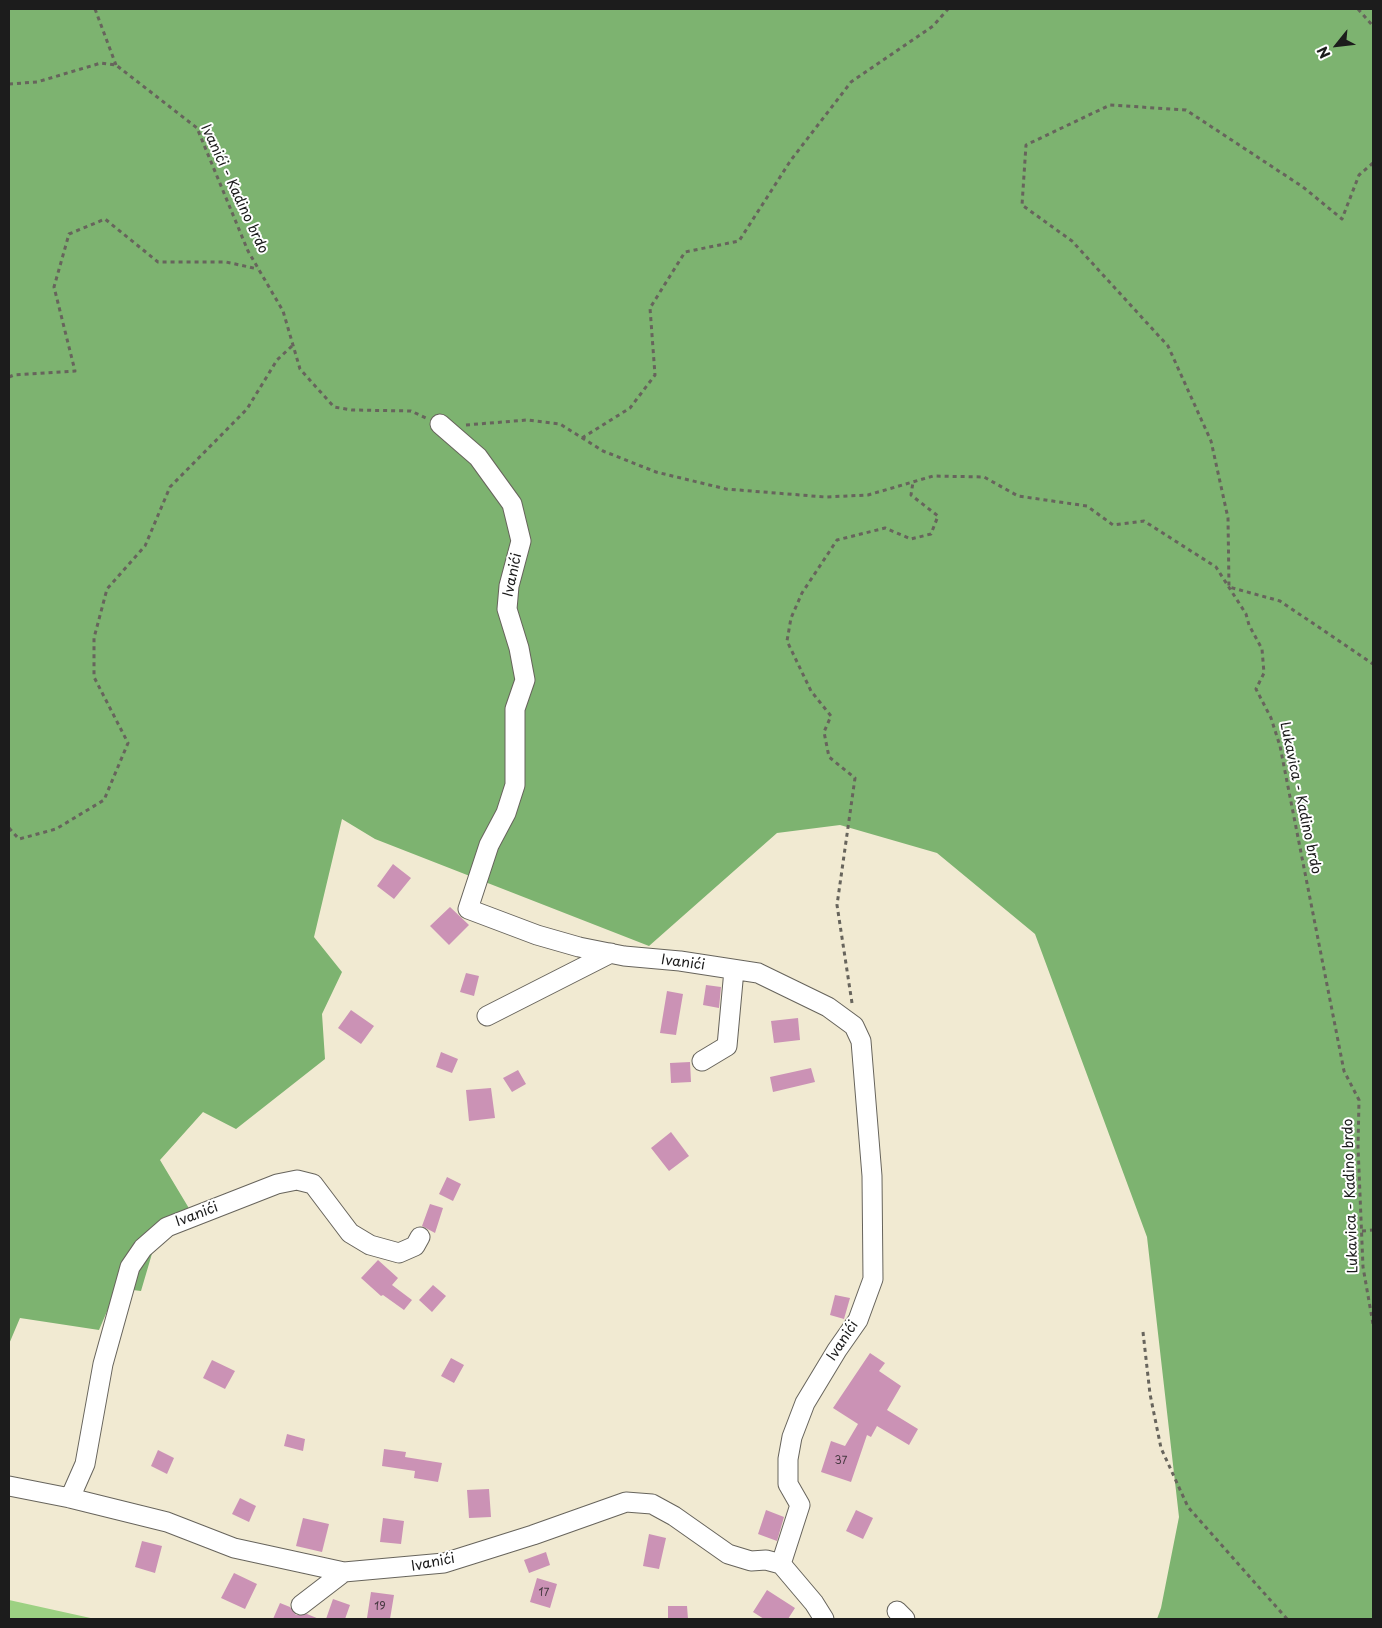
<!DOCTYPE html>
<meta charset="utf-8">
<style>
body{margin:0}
#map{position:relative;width:1382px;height:1628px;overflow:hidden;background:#f1ead2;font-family:"Playpen Sans",sans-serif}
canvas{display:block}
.frame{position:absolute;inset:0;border:10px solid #1c1c1c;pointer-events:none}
.north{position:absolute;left:1312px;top:20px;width:50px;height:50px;-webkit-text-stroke:4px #fff;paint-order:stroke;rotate:241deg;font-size:14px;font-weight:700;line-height:20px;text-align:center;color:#1c1c1c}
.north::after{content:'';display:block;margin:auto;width:18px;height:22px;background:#1c1c1c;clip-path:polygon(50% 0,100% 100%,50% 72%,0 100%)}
</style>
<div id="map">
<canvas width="1382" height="1628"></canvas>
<div class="frame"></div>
<div class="north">N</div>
</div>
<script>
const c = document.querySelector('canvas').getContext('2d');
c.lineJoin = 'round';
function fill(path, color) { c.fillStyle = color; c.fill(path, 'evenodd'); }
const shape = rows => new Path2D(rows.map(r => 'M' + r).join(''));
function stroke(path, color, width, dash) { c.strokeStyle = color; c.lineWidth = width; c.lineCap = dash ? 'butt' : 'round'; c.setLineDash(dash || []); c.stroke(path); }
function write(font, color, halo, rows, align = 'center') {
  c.font = font + ' "Playpen Sans",sans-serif'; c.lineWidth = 4; c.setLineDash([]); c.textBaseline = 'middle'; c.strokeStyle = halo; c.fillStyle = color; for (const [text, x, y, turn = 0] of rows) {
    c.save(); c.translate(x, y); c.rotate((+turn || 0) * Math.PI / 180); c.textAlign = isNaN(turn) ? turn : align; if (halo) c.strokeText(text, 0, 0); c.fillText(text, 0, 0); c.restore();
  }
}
fill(shape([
 [9,1600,95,1619,9,1619]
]), '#9cd182');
fill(shape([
 [9,9,1373,9,1373,1619,1157,1619,1161,1608,1179,1517,1147,1237,1035,934,937,853,840,825,777,833,649,946,375,839,342,819,314,937,342,972,322,1014,325,1059,236,1129,203,1112,160,1160,196,1220,156,1240,141,1291,117,1288,99,1330,20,1318,9,1344]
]), '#7db370');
fill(shape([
 [393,864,411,878,394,899,377,886],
 [450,907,469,925,449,945,430,926],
 [466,973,479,976,474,996,460,992],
 [706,985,721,987,719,1008,703,1005],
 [667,991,683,994,676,1035,660,1033],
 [351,1010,374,1026,361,1044,338,1028],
 [798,1018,800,1040,774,1043,771,1021],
 [441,1052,458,1059,452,1073,436,1067],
 [690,1062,691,1082,671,1083,670,1063],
 [811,1068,815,1082,773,1092,770,1077],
 [518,1070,526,1084,512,1092,503,1078],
 [491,1088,495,1118,469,1121,466,1090],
 [671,1132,689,1156,669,1171,651,1148],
 [447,1177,461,1184,453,1201,439,1194],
 [430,1204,443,1208,435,1233,422,1226],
 [378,1260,398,1278,392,1285,412,1300,404,1310,383,1295,381,1296,361,1278],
 [433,1285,446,1296,432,1312,419,1300],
 [835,1295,850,1298,844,1319,830,1315],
 [870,1353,885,1363,879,1371,901,1386,887,1410,918,1429,909,1445,877,1426,871,1437,867,1435,851,1482,821,1472,831,1441,845,1446,858,1424,833,1408],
 [451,1358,464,1365,454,1383,441,1376],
 [212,1360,235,1371,225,1389,203,1378],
 [287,1434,305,1439,303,1451,284,1446],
 [384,1449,406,1452,405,1457,442,1463,438,1482,414,1478,415,1471,382,1466],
 [158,1450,174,1458,167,1474,151,1466],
 [489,1489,491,1517,469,1518,467,1490],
 [240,1498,256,1506,249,1522,232,1514],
 [766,1510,784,1517,777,1541,758,1534],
 [856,1510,873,1518,863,1539,846,1531],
 [303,1518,329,1524,322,1552,296,1546],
 [383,1518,404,1521,401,1544,380,1542],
 [649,1534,666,1538,659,1569,643,1566],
 [142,1541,162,1546,155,1573,135,1567],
 [546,1552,550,1565,529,1573,524,1560],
 [234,1573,257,1584,245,1609,221,1598],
 [537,1578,557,1584,550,1608,530,1602],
 [767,1590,795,1608,788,1619,764,1619,753,1612],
 [371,1592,394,1595,390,1619,367,1618],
 [333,1599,350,1605,345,1619,326,1619],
 [280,1603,290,1607,296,1615,307,1614,319,1619,273,1619],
 [668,1606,687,1606,688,1619,668,1619]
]), '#cb92b5');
const minor = shape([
 [440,424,478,457,512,504,521,541,509,586,507,609,519,648,525,680,515,709,515,785,506,813,489,845,468,909,537,935,579,947,624,956,680,961,758,973,828,1007,854,1026,861,1041,872,1176,873,1279,858,1320,837,1350,805,1403,792,1437,788,1459,788,1484,800,1505,781,1564],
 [487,1016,611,953],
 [702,1061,727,1046,734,970],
 [9,1486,70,1498,167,1522,234,1548,344,1572,444,1563,533,1535,626,1502,652,1504,674,1516,728,1554,751,1561,766,1560,781,1564,814,1603,824,1619],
 [70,1498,85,1464,103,1364,130,1267,143,1248,167,1227,277,1184,297,1180,313,1184,350,1233,370,1245,399,1253,415,1246,420,1237],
 [301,1605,344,1572],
 [897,1611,905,1619]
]);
stroke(minor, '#67645c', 21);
stroke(shape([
 [95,9,116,65],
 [1358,9,1373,26],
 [9,84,37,82,101,63,116,65,197,128,248,251,283,311,300,369,334,407,352,410,411,411,426,418],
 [1373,163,1359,175,1342,219,1303,187,1186,110,1110,105,1026,145,1022,205,1072,241,1168,346,1211,441,1228,518,1229,587,1280,601,1373,664],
 [9,377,14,375,75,371,54,287,69,234,105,219,158,262,226,262,258,269],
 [466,425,527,420,560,424,603,451,656,472,726,489,825,497,868,495,933,476,984,477,1018,496,1087,506,1113,525,1144,521,1216,567,1246,614,1249,625,1262,649,1264,673,1256,689,1271,718,1280,746,1344,1071,1359,1100,1358,1147,1363,1267,1373,1324],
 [582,438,630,408,655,375,650,308,685,252,739,241,791,160,851,82,933,26,948,9],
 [9,828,19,839,56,829,104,800,128,743,94,677,94,638,107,589,145,546,170,487,247,409,277,360,293,345],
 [852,1003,837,905,855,778,829,757,824,732,831,716,811,691,787,641,791,618,802,593,837,540,885,528,911,539,931,534,938,516,911,495,913,482],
 [1362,1231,1373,1230],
 [1143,1332,1150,1394,1161,1448,1188,1507,1287,1619]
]), '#67645c', 3, [4, 4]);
stroke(minor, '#fff', 19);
write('11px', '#483a42', null, [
 ["37",841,1461],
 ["17",544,1593],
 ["19",380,1607]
]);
write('14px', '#1c1c1c', '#fff', [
 ["Ivanići - Kadino brdo",234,189,65],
 ["Ivanići",513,575,-78],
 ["Lukavica - Kadino brdo",1300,798,78],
 ["Ivanići",683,963,7],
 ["Lukavica - Kadino brdo",1351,1196,-92],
 ["Ivanići",197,1215,-21],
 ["Ivanići",843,1341,-57],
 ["Ivanići",433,1563,-11]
]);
</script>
